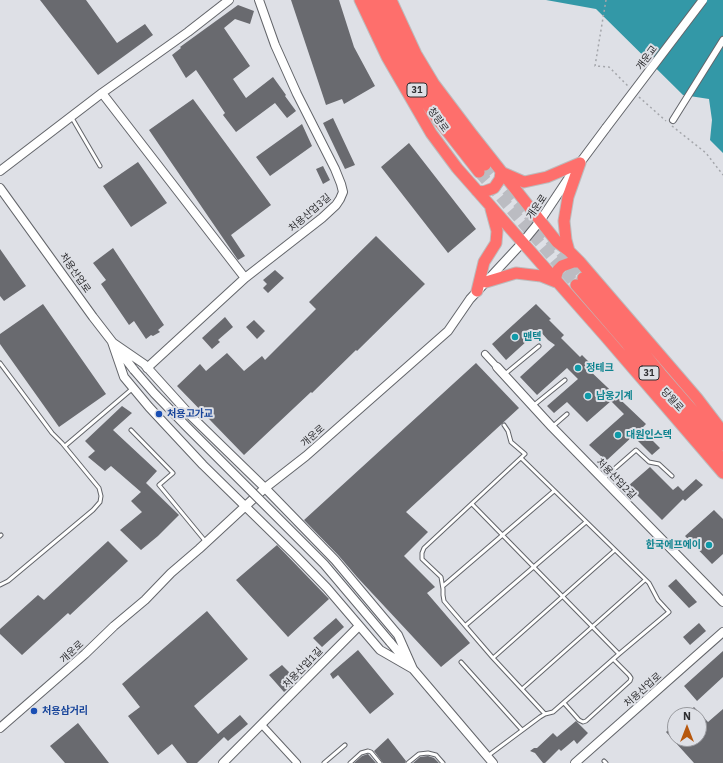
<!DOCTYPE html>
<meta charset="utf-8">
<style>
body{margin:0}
#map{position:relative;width:723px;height:763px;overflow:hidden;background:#dee0e6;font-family:"IBM Plex Sans",sans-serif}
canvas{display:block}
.north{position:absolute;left:667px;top:707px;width:40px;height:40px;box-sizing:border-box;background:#dee0e6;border:1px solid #98999e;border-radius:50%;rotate:0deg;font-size:11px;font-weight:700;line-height:16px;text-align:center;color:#2e2e31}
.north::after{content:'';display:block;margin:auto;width:14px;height:18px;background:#b7580e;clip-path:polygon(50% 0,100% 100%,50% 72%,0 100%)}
</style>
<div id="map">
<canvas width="723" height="763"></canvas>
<div class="north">N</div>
</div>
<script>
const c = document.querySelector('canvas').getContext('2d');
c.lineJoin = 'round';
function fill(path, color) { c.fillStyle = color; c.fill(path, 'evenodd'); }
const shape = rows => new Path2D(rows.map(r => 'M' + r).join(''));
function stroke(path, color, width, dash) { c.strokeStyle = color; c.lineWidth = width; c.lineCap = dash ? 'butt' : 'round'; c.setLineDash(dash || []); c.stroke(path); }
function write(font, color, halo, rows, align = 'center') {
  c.font = font + ' "IBM Plex Sans","Noto Sans KR",sans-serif'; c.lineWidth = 4; c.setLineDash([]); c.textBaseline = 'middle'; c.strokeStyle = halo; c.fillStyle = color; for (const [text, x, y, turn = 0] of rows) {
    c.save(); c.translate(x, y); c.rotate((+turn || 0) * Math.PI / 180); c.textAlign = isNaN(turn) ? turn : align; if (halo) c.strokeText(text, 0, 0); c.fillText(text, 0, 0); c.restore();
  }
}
fill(shape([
 [546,0,723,0,723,153,710,140,712,120,709,99,683,95,596,9]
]), '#3398a7');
fill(shape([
 [40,0,86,0,117,43,145,24,153,35,98,75],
 [291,0,339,0,354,47,375,86,344,104,342,99,326,105],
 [238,5,254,11,250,24,235,19,224,28,250,66,233,79,246,98,273,77,286,95,285,96,296,111,287,118,275,103,236,132,223,115,225,113,196,70,186,78,172,55,181,48,180,47],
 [193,99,271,205,231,235,245,256,238,260,149,130],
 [333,118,355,165,345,169,323,123],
 [302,124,312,146,270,176,256,157],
 [409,143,476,229,448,253,381,167],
 [138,162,167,203,131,227,103,186],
 [323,166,330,180,323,184,316,169],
 [376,236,425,284,357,351,356,350,312,393,311,392,244,455,177,386,200,364,206,371,227,353,244,371,262,356,265,360,316,309,309,302],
 [113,248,164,325,158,330,160,332,153,336,151,335,146,339,134,321,129,325,101,284,106,280,93,263],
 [0,249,26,286,4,301,0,296],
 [275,270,284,278,268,293,263,288,267,284,263,280],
 [43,304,106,394,59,427,0,344,0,334],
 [536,304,551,319,549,320,564,335,561,338,580,357,582,355,591,364,587,368,646,424,641,429,660,448,652,455,633,436,606,461,589,445,624,414,611,401,587,422,567,402,554,413,547,406,578,379,567,368,537,395,520,377,555,345,548,340,539,330,506,360,492,344],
 [225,317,233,327,218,340,220,342,212,349,202,338],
 [254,320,265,331,257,339,246,327],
 [476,363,519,408,406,512,428,532,404,556,435,587,427,593,470,643,441,667,357,577,339,556,304,520],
 [122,406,132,413,113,430,157,471,146,483,179,515,158,536,141,550,120,530,142,512,131,501,141,492,111,466,105,471,88,457,95,451,85,441],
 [650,467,673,490,678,486,683,491,696,479,703,485,685,501,683,499,662,520,628,486],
 [714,510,723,519,723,554,712,564,685,536],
 [108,541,128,561,70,615,68,613,22,655,0,634,0,629,38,595,44,600],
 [277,545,329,599,288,637,236,580],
 [676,579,697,602,689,608,668,586],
 [207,611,248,659,194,706,218,734,240,715,248,724,228,741,224,737,197,763,187,763,172,744,158,755,128,716,140,707,122,684],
 [336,618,344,627,322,647,313,638],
 [699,623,706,631,690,645,683,637],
 [358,650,394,694,370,714,338,675,333,679,330,674],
 [723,651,723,677,697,701,684,686],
 [282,665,291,674,293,672,299,679,284,692,269,675],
 [694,707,708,722,723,709,723,763,694,763,666,732,675,724,675,739,699,739,699,715,685,715],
 [576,721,588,733,577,744,574,740,561,751,559,749,545,763,543,763,535,753,530,751,534,748,537,748,553,733,557,737],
 [78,723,109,763,65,763,50,746],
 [388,738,406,761,405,763,383,763,374,751],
 [368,754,376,763,354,763,362,756],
 [428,756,434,758,439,763,413,763,420,757]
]), '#696a6f');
stroke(shape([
 [485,165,583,278],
 [479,172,576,285]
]), '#bbbcc2', 11, [11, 5.5]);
const lane = shape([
 [72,118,100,166],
 [0,363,52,433,62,443,99,488,101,496,100,502,93,510,8,581,0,585],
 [505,374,539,346],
 [534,405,565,380],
 [504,425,508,431,511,442,525,454,424,548,422,553,422,559,441,577,443,589,443,595,444,601,449,607,493,658,545,714],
 [552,427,567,414],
 [131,430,173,473,159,485,206,542],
 [65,446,132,389],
 [604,478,636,450,649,462,659,464,672,476],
 [472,504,619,654],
 [0,536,1,535],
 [443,586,554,491],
 [466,625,586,522],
 [493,658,615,550],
 [461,662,522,730],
 [522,689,645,580],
 [564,703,579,720,583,722,586,721,630,681,631,678,629,675,613,659],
 [489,755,540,717,545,714,553,712,619,654,669,612,658,600,649,583,521,458],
 [604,761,606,763],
 [324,763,345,745],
 [350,763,361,753,368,751,371,752,380,763],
 [408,763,419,754,428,753,436,755,443,763]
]);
const street = shape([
 [673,120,723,40],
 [485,354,497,367],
 [262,725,297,763]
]);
const secondary = shape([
 [102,93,245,278],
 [0,171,102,93,188,32,229,0],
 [0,188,93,317,134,370],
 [112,342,144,364,191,416,265,488,335,560,398,635,413,669,380,650,327,588,295,555,203,465,149,407,124,377,112,342],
 [497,367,552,427,723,602],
 [147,368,245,278,322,218,336,205,340,199,343,192,341,184,335,169,297,94,275,45,259,0],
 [390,642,493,763],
 [0,728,85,654,114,626,145,600,171,573,199,549,265,488,306,456,448,331,470,299,522,243,540,221,568,179,606,128],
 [223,763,359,626],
 [575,763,723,632]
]);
const highway = shape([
 [360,0,387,57,431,133,457,168,606,337,723,473],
 [370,0,400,62,415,87,436,117,479,172],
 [380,0,399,40,439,106,485,165],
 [391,0,416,54,434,84,471,133,557,242,569,251,580,262,697,398,723,432],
 [477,191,483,192,494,188,500,179,501,172,524,182,547,177,580,163],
 [569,251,566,240,564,221,568,197,580,163],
 [583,278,661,374,723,445],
 [486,282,516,273,541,276,556,282,556,276,558,270,562,266,573,262,580,262],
 [576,285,627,344,655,380,689,419,723,460],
 [477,291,484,262,496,243,497,231,491,209]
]);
stroke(lane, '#63656a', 5);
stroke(street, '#63656a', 8);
stroke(secondary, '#63656a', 10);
stroke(highway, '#bcbcbd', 13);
stroke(shape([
 [606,0,595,66,609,67,628,86],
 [639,97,666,121],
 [672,126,706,153,723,175]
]), '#a4a6ab', 1.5, [2, 3]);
stroke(lane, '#fff', 3);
stroke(street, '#fff', 6);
stroke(secondary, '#fff', 8);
stroke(highway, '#fe6f6c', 11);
const secondaryBridge = shape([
 [606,128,703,0],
 [134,370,154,393,187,427,324,564,390,642]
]);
stroke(secondaryBridge, '#63656a', 10, []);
stroke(secondaryBridge, '#fff', 8);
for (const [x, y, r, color] of [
 [515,337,4,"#0f9aa8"],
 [578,368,4,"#0f9aa8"],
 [588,396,4,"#0f9aa8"],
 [159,414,4,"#1a4fb4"],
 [618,435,4,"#0f9aa8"],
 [709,545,4,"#0f9aa8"],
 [34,711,4,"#1a4fb4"]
]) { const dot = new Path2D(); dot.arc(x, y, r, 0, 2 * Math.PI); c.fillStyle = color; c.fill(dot); stroke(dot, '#dee0e6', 1.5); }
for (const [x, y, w] of [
 [417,90,20],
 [649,373,20]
]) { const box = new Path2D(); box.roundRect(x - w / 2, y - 7, w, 14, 3); c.fillStyle = '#dee0e6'; c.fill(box); stroke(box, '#2e2e31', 1); }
write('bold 9px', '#2e2e31', null, [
 ["31",417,90],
 ["31",649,373]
]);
write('10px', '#2e2e31', '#dee0e6', [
 ["개운교",647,58,-53],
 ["청량로",438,120,54],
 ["개운로",537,207,-55],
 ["처용산업3길",310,213,-41],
 ["처용산업로",75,273,55],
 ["당월로",672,400,48],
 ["개운로",313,436,-41],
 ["처용산업2길",616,479,46],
 ["개운로",72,652,-42],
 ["처용산업1길",303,668,-46],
 ["처용산업로",643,690,-42]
]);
write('bold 10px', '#0d838f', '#dee0e6', [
 ["맨텍",523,337],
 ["정테크",586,368],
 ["남웅기계",596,396],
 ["대원인스텍",626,435],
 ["한국에프에이",701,545,"right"]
], 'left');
write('bold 10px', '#164399', '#dee0e6', [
 ["처용고가교",167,414],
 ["처용삼거리",42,711]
], 'left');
</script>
